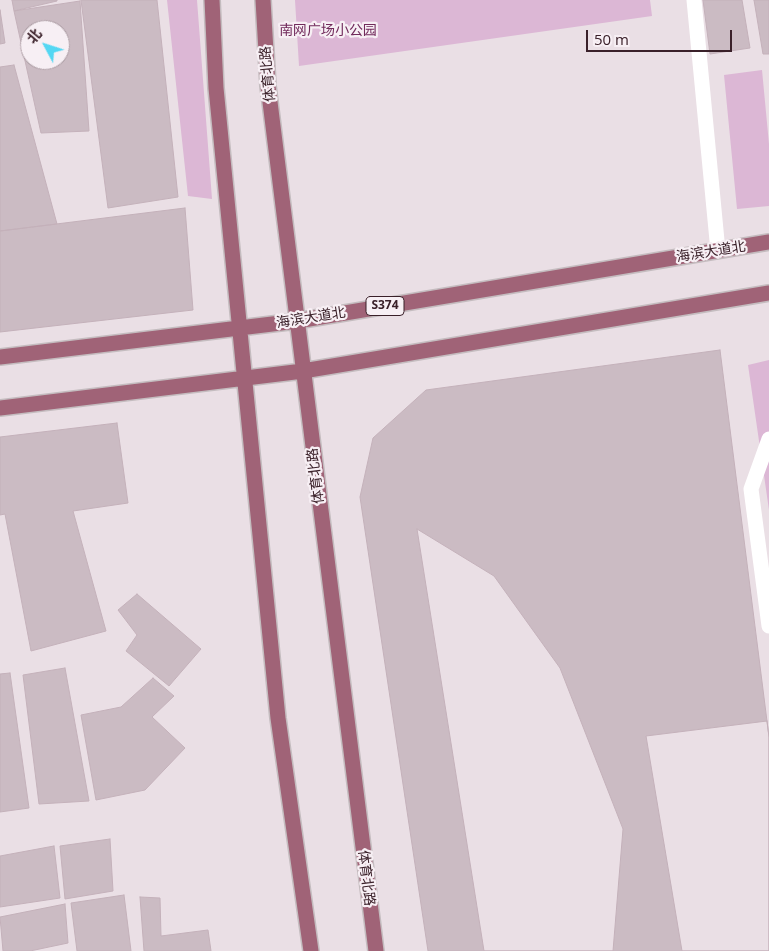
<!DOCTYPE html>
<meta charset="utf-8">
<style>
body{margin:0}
#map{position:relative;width:769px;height:951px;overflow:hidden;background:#eadfe5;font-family:"Open Sans","Noto Sans SC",sans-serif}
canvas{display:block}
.north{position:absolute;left:20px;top:20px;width:50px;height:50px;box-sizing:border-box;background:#f7eff4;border:1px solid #ab9ca3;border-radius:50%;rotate:310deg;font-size:14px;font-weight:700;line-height:20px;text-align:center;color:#3a2029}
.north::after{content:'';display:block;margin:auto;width:18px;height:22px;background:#54d7f3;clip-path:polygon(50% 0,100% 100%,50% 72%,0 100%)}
.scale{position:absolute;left:586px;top:30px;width:146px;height:22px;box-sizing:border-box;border:2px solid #3a2029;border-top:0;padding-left:6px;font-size:15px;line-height:18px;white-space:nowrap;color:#3a2029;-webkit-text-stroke:4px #f7eff4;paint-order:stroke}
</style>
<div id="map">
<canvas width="769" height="951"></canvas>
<div class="north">北</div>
<div class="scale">50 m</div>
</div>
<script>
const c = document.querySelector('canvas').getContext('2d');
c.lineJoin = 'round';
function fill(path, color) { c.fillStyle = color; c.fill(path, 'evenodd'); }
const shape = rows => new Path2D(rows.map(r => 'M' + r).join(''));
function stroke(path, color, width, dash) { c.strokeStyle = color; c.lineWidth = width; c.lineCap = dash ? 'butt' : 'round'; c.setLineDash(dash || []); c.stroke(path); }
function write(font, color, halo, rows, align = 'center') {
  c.font = font + ' "Open Sans","Noto Sans SC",sans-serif'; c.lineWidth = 4.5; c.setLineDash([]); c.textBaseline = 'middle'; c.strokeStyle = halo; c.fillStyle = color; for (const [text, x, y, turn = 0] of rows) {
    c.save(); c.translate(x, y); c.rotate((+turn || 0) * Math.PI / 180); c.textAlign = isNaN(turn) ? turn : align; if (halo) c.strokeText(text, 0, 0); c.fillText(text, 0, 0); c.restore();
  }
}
fill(shape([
 [167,0,197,0,212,199,188,196],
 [295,0,650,0,652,16,299,66],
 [762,70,769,144,769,206,737,209,724,75],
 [769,360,769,510,748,365]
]), '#dcb7d5');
const building = shape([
 [12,0,57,0,57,1,14,11,12,0],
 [81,0,157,0,178,197,108,208,81,0],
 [703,0,742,0,750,48,710,54,703,0],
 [754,0,769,0,769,54,763,54,754,0],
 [80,1,89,131,41,133,14,11,80,1],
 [30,30,60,30,60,60,30,60,30,30],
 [0,10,5,43,0,44,0,10],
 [14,65,57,224,0,231,0,67,14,65],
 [185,208,193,310,0,332,0,231,185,208],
 [720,350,769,737,769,951,428,951,360,497,373,438,426,390,720,350],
 [117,423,128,503,73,511,106,631,31,651,5,514,0,515,0,437,117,423],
 [417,529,494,576,560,668,623,829,613,951,484,951,417,529],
 [137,594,201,649,169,686,126,651,137,635,118,610,137,594],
 [65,668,89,801,39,804,23,675,65,668],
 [10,673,29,808,0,812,0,674,10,673],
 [153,678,174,696,152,717,185,748,145,790,96,800,81,715,121,707,153,678],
 [767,721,769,737,769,951,682,951,646,736,767,721],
 [110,839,113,891,65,899,60,846,110,839],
 [54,846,60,898,0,907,0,856,54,846],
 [124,895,131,951,77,951,71,903,124,895],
 [140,897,160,898,161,936,208,930,211,951,144,951,140,897],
 [65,904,68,943,30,951,3,951,0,917,65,904]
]);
fill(building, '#cbbbc3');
stroke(building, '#c4b1ba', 1);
const major = shape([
 [212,0,216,88,278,718,311,951],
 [263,0,268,86,376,951],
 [0,357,297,321,769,242],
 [0,408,303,371,769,293]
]);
stroke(major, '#c4bcbf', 18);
stroke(shape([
 [694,0,718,251],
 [769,439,751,489,769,626]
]), '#fff', 15);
stroke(major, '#a06377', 15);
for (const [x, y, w] of [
 [385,306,38]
]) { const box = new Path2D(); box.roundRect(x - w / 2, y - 9.5, w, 19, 4); c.fillStyle = '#f7eff4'; c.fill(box); stroke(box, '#3a2029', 1); }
write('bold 12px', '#3a2029', null, [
 ["S374",385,306]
]);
write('14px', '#712a5b', '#f7eff4', [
 ["南网广场小公园",328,31]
]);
write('14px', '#3a2029', '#f7eff4', [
 ["体育北路",268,74,-95],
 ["海滨大道北",711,252,-9],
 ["海滨大道北",311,318,-9],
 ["体育北路",316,476,-97],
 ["体育北路",366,878,83]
]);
</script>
